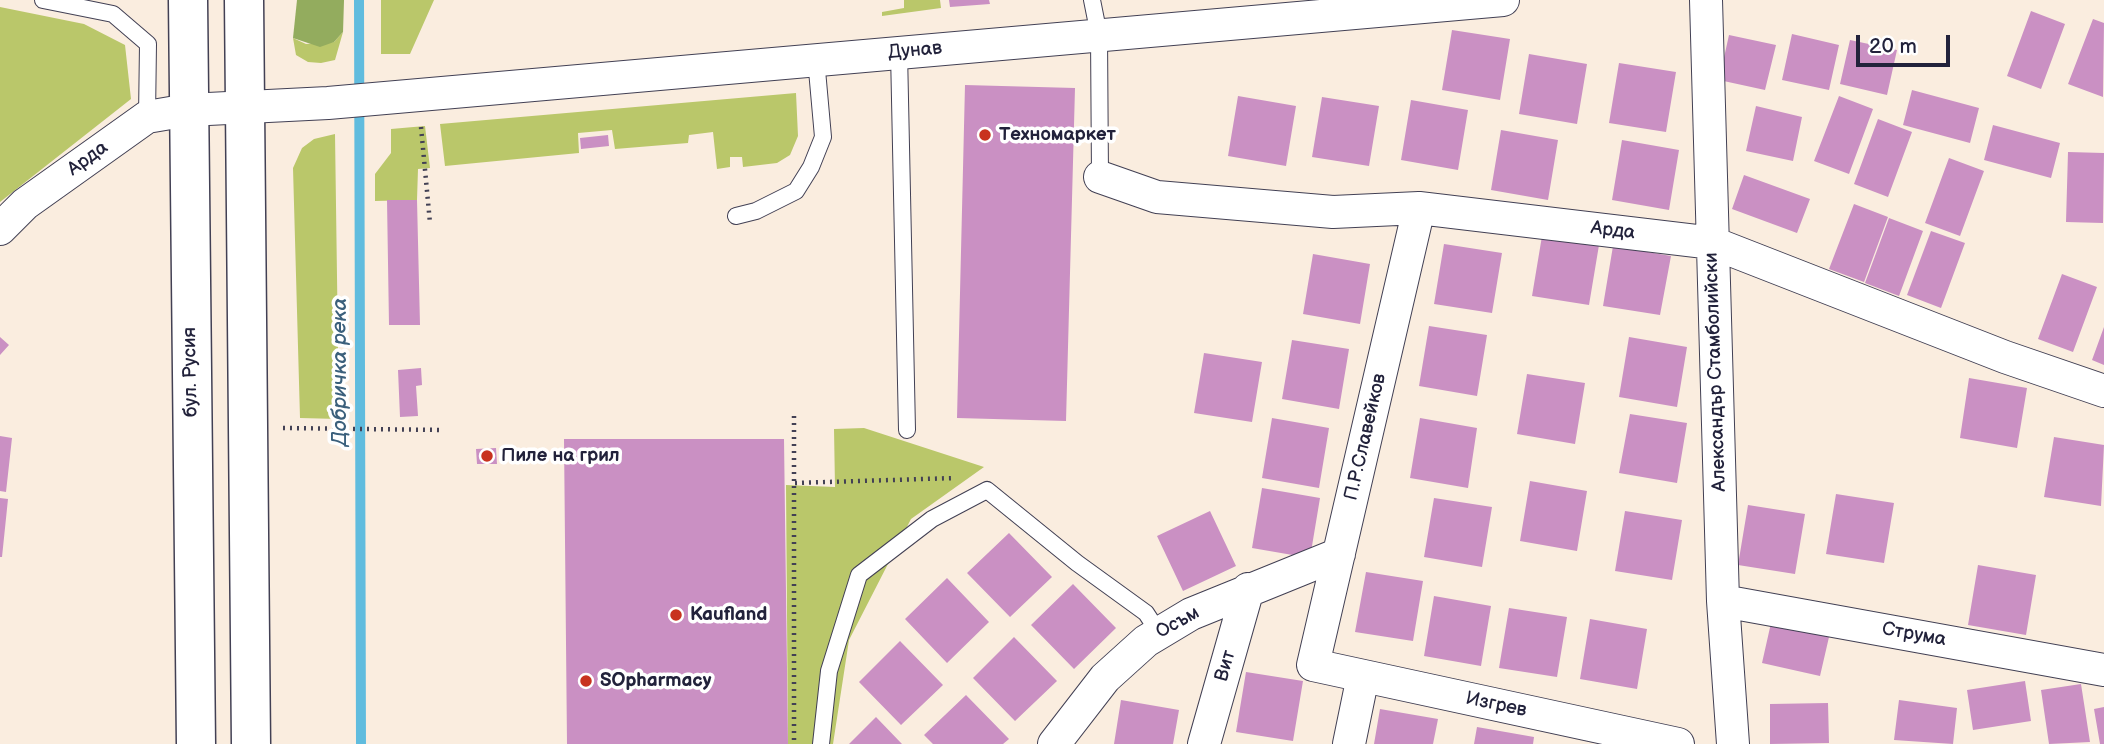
<!DOCTYPE html>
<meta charset="utf-8">
<style>
body{margin:0}
#map{position:relative;width:2104px;height:744px;overflow:hidden;background:#faeddf;font-family:"Balsamiq Sans",sans-serif}
canvas{display:block}
.scale{position:absolute;left:1856px;top:35px;width:94px;height:32px;box-sizing:border-box;border:4px solid #22223b;border-top:0;padding-left:9px;font-size:21px;line-height:24px;white-space:nowrap;color:#22223b;-webkit-text-stroke:5px #fff;paint-order:stroke}
</style>
<div id="map">
<canvas width="2104" height="744"></canvas>
<div class="scale">20 m</div>
</div>
<script>
const c = document.querySelector('canvas').getContext('2d');
c.lineJoin = 'round';
function fill(path, color) { c.fillStyle = color; c.fill(path, 'evenodd'); }
const shape = rows => new Path2D(rows.map(r => 'M' + r).join(''));
function stroke(path, color, width, dash) { c.strokeStyle = color; c.lineWidth = width; c.lineCap = dash ? 'butt' : 'round'; c.setLineDash(dash || []); c.stroke(path); }
function write(font, color, halo, rows, align = 'center') {
  c.font = font + ' "Balsamiq Sans",sans-serif'; c.lineWidth = 7; c.setLineDash([]); c.textBaseline = 'middle'; c.strokeStyle = halo; c.fillStyle = color; for (const [text, x, y, turn = 0] of rows) {
    c.save(); c.translate(x, y); c.rotate((+turn || 0) * Math.PI / 180); c.textAlign = isNaN(turn) ? turn : align; if (halo) c.strokeText(text, 0, 0); c.fillText(text, 0, 0); c.restore();
  }
}
fill(shape([
 [381,0,434,0,410,54,381,54],
 [904,0,940,0,941,8,882,16,882,12,904,8],
 [0,7,84,24,125,45,131,99,0,202],
 [343,32,335,60,321,63,308,62,296,55,293,38,306,44,334,42],
 [796,93,798,136,790,155,777,163,743,167,742,157,730,157,730,167,717,169,713,132,689,135,688,143,615,149,612,130,578,133,579,153,445,166,440,124],
 [425,126,430,168,418,169,417,200,375,201,375,174,391,153,391,129],
 [335,134,339,419,300,418,293,168,302,148,314,139],
 [864,428,984,467,911,519,849,640,833,744,788,744,786,485,835,487,834,429]
]), '#bac76a');
fill(shape([
 [297,0,344,0,343,32,334,42,320,47,293,38]
]), '#93ac5e');
stroke(shape([
 [359,0,361,744]
]), '#60bcde', 10);
fill(shape([
 [949,0,989,0,990,4,950,7],
 [2031,11,2065,24,2041,89,2007,76],
 [2093,19,2104,23,2103,97,2068,84],
 [1452,30,1510,39,1500,100,1442,90],
 [1792,34,1839,45,1829,90,1782,80],
 [1729,35,1776,45,1765,90,1719,80],
 [1850,40,1897,50,1887,95,1840,84],
 [1529,54,1587,64,1577,124,1519,114],
 [1619,63,1676,72,1666,132,1609,123],
 [965,85,1075,88,1066,421,957,418],
 [1912,90,1979,108,1970,143,1903,125],
 [1238,96,1296,106,1286,166,1228,156],
 [1839,96,1873,109,1849,174,1814,161],
 [1322,97,1379,106,1369,166,1312,157],
 [1411,100,1468,110,1458,170,1401,160],
 [1756,106,1802,117,1793,161,1746,151],
 [1878,119,1912,132,1888,197,1854,184],
 [1993,125,2060,143,2051,178,1984,160],
 [1501,130,1558,140,1548,200,1491,190],
 [608,135,609,146,581,149,580,138],
 [1622,140,1679,150,1669,210,1612,200],
 [2068,152,2104,153,2103,223,2066,222],
 [1949,158,1984,171,1960,236,1925,223],
 [1744,175,1810,199,1797,233,1732,209],
 [387,200,417,200,420,325,389,325],
 [1854,204,1888,217,1864,282,1829,269],
 [1889,218,1923,231,1899,296,1865,283],
 [1931,231,1965,243,1941,308,1907,295],
 [1542,236,1599,245,1589,305,1532,296],
 [1444,244,1502,253,1492,313,1434,304],
 [1613,246,1671,256,1660,315,1603,306],
 [1313,254,1370,264,1360,324,1303,314],
 [2062,274,2097,287,2073,352,2038,339],
 [1429,326,1487,335,1477,396,1419,386],
 [2104,327,2104,365,2092,360],
 [0,337,9,345,0,355],
 [1629,337,1687,347,1677,407,1619,397],
 [1292,340,1349,349,1339,409,1282,399],
 [1204,353,1262,362,1252,422,1194,413],
 [421,368,422,385,416,386,418,416,400,417,398,370],
 [1527,374,1585,383,1575,444,1517,434],
 [1969,378,2027,388,2017,448,1960,438],
 [1630,414,1687,423,1677,483,1619,473],
 [1272,418,1329,428,1319,488,1262,478],
 [1420,418,1477,428,1468,488,1410,478],
 [0,436,12,438,6,492,0,491],
 [2054,437,2104,445,2101,506,2044,497],
 [564,439,784,439,788,744,567,744],
 [496,448,497,464,477,464,476,449],
 [1530,481,1587,491,1577,551,1520,541],
 [1262,488,1320,498,1310,558,1252,548],
 [1836,494,1894,503,1884,563,1826,554],
 [0,498,8,499,2,557,0,557],
 [1434,498,1492,507,1482,567,1424,557],
 [1748,505,1805,514,1795,574,1738,565],
 [1210,511,1236,566,1183,591,1157,536],
 [1625,511,1682,520,1672,580,1615,571],
 [1009,533,1052,577,1010,617,967,573],
 [1978,565,2036,575,2026,635,1968,625],
 [1366,572,1423,581,1413,641,1355,632],
 [947,578,989,622,947,663,905,619],
 [1073,584,1116,628,1074,669,1031,625],
 [1434,596,1491,606,1481,666,1424,656],
 [1509,608,1567,617,1557,677,1499,668],
 [1590,619,1647,629,1637,689,1580,679],
 [1771,623,1829,637,1820,676,1762,663],
 [1014,637,1057,681,1015,721,973,678],
 [900,641,943,685,901,725,859,682],
 [1246,672,1303,681,1293,741,1236,732],
 [2025,681,2031,721,1973,730,1967,690],
 [2081,684,2090,742,2049,744,2041,690],
 [966,695,1009,739,1003,744,933,744,924,735],
 [1121,700,1179,710,1173,744,1114,744],
 [1899,700,1957,708,1953,744,1894,740],
 [1828,703,1829,743,1770,744,1770,704],
 [2104,707,2104,744,2100,744,2094,709],
 [1380,709,1438,719,1433,744,1374,744],
 [876,717,902,744,849,744],
 [1477,727,1534,737,1533,744,1474,744]
]), '#ca90c3');
const service = shape([
 [43,0,113,14,148,44,147,117],
 [1092,0,1099,35,1100,177],
 [899,52,907,430],
 [736,216,756,211,796,191,811,167,823,137,816,59],
 [821,744,829,671,859,575,932,519,987,490,1077,563,1146,613,1159,633]
]);
const minor = shape([
 [1706,0,1723,601,1733,744],
 [1100,177,1157,197,1333,212,1419,208,1713,243,2005,357,2104,391],
 [1419,208,1313,665,1678,744],
 [0,229,25,204,147,117,188,110,328,103,1503,0],
 [1723,601,2104,670],
 [1054,744,1105,678,1146,641,1191,614,1339,554],
 [1204,744,1248,589],
 [1349,744,1363,676]
]);
const secondary = shape([
 [188,0,196,744],
 [244,0,251,744]
]);
stroke(service, '#424054', 18);
stroke(minor, '#424054', 34);
stroke(secondary, '#424054', 41);
stroke(shape([
 [421,127,430,223],
 [794,416,794,744],
 [283,428,443,430],
 [795,483,955,478]
]), '#424054', 4.5, [2, 5]);
stroke(service, '#fff', 16);
stroke(minor, '#fff', 32);
stroke(secondary, '#fff', 38);
for (const [x, y, r, color] of [
 [985,135,7,"#c8321e"],
 [487,456,7,"#c8321e"],
 [676,615,7,"#c8321e"],
 [586,681,7,"#c8321e"]
]) { const dot = new Path2D(); dot.arc(x, y, r, 0, 2 * Math.PI); c.fillStyle = color; c.fill(dot); stroke(dot, '#fff', 2.5); }
write('19px', '#22223b', '#fff', [
 ["Дунав",915,51,-5],
 ["Арда",88,159,-36],
 ["Арда",1613,231,7],
 ["бул. Русия",191,372,-91],
 ["Александър Стамболийски",1716,372,-92],
 ["П.Р.Славейков",1366,437,-77],
 ["Осъм",1178,623,-29],
 ["Струма",1914,635,10],
 ["Вит",1226,666,-74],
 ["Изгрев",1496,705,12]
]);
write('bold 19px', '#22223b', '#fff', [
 ["Техномаркет",999,135],
 ["Пиле на грил",501,456],
 ["Kaufland",690,615],
 ["SOpharmacy",600,681]
], 'left');
write('italic 21px', '#3b607c', '#fff', [
 ["Добричка река",341,372,-90]
]);
</script>
